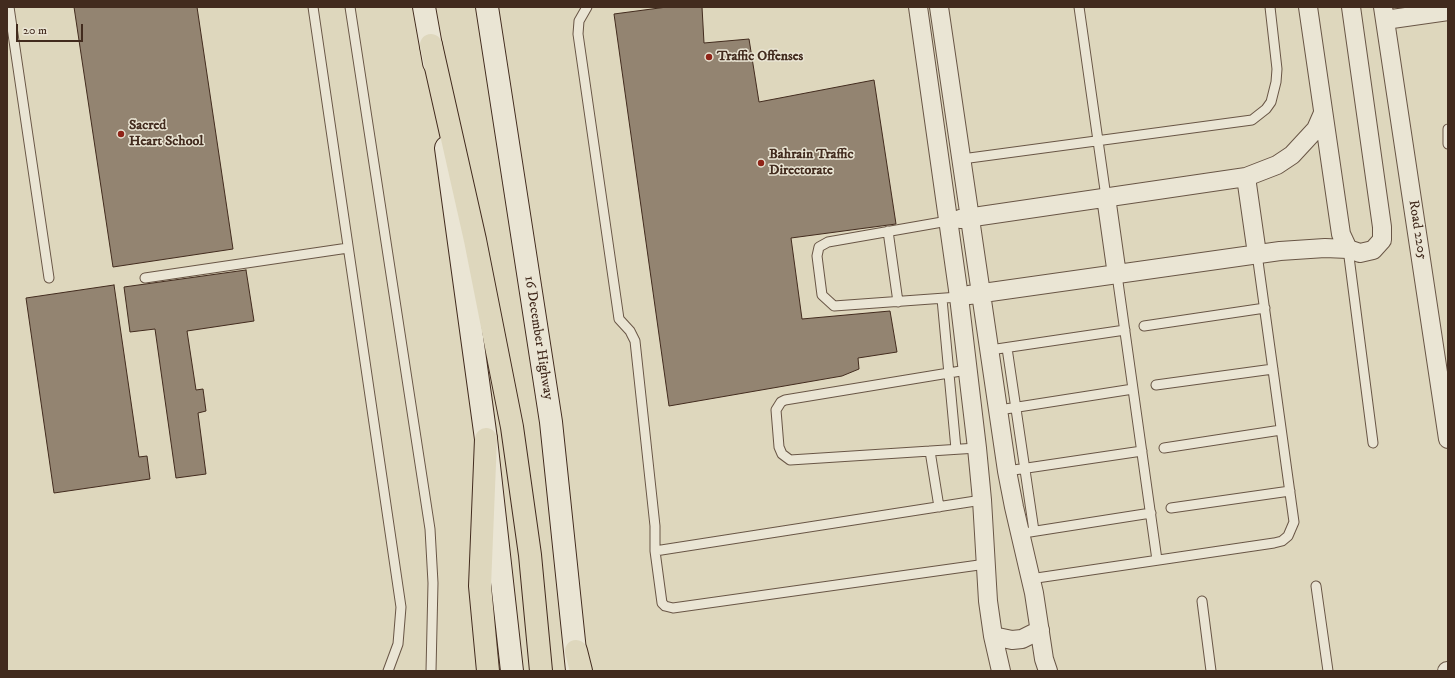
<!DOCTYPE html>
<style>
body{margin:0}
#map{position:relative;width:1455px;height:678px;overflow:hidden;background:#ded7bd;font-family:"IM FELL DW Pica",serif}
canvas{display:block}
.frame{position:absolute;inset:0;border:8px solid #422b1e;pointer-events:none}
.scale{position:absolute;left:16px;top:24px;width:67px;height:18px;box-sizing:border-box;border:2px solid #422b1e;border-top:0;padding-left:5px;font-size:12px;line-height:14px;white-space:nowrap;color:#422b1e;-webkit-text-stroke:3px #eae5d4;paint-order:stroke}
</style>
<div id="map">
<canvas width="1455" height="678"></canvas>
<div class="frame"></div>
<div class="scale">20 m</div>
</div>
<script>
const c = document.querySelector('canvas').getContext('2d');
c.lineJoin = 'round';
function fill(path, color) { c.fillStyle = color; c.fill(path, 'evenodd'); }
const shape = rows => new Path2D(rows.map(r => 'M' + r).join(''));
function stroke(path, color, width, dash) { c.strokeStyle = color; c.lineWidth = width; c.lineCap = dash ? 'butt' : 'round'; c.setLineDash(dash || []); c.stroke(path); }
function write(font, color, halo, rows, align = 'center') {
  c.font = font + ' "IM FELL DW Pica",serif'; c.lineWidth = 3; c.setLineDash([]); c.textBaseline = 'middle'; c.strokeStyle = halo; c.fillStyle = color; for (const [text, x, y, turn = 0] of rows) {
    c.save(); c.translate(x, y); c.rotate((+turn || 0) * Math.PI / 180); c.textAlign = isNaN(turn) ? turn : align; if (halo) c.strokeText(text, 0, 0); c.fillText(text, 0, 0); c.restore();
  }
}
const building = shape([
 [74,7,197,7,233,249,113,267,74,7],
 [667,7,702,7,704,43,749,39,759,102,874,80,896,224,791,238,802,319,890,311,897,352,858,358,859,369,842,376,669,406,614,14,667,7],
 [246,270,254,321,187,331,196,390,203,389,206,411,198,413,206,474,176,478,155,329,130,332,124,287,246,270],
 [114,285,139,457,147,456,150,479,54,493,26,298,114,285]
]);
fill(building, '#938471');
stroke(building, '#422b1e', 1);
const lane = shape([
 [9,7,49,278],
 [313,7,401,607,398,644,388,671],
 [350,7,430,529,433,583,431,671],
 [587,7,579,21,578,34,619,319,630,331,635,341,655,526,655,551,662,603,665,606,673,608,986,564],
 [1079,7,1106,197],
 [1448,129,1448,144],
 [962,159,1252,120,1266,109,1271,102,1276,82,1277,69,1270,7],
 [948,221,828,242,819,247,817,256,822,295,834,306,959,297],
 [888,231,898,302],
 [1348,249,1373,443],
 [1117,275,1157,560],
 [145,278,348,248],
 [942,299,956,449],
 [1144,326,1265,308],
 [1007,348,1034,531],
 [990,350,1125,330],
 [967,370,785,400,781,402,776,410,779,447,782,454,790,460,977,448],
 [1156,385,1273,369],
 [999,410,1133,389],
 [1164,448,1281,430],
 [930,451,939,507],
 [1007,471,1142,451],
 [1171,508,1290,491],
 [1030,532,1151,513],
 [655,551,982,500],
 [1030,579,1274,543,1282,541,1288,536,1294,522,1257,254],
 [1316,586,1328,671],
 [1202,601,1211,671]
]);
const street = shape([
 [918,7,959,297,977,448,982,500,988,601,993,636,1001,671],
 [939,7,1007,471,1014,507,1034,593,1044,659,1048,671],
 [1308,7,1341,234,1348,249,1360,253,1373,250,1382,240,1382,227,1351,7],
 [1383,7,1448,439],
 [1385,20,1448,11],
 [1246,177,1257,254],
 [1106,197,1117,275],
 [960,219,1246,177,1277,165,1292,155,1316,129,1323,113],
 [969,295,1280,251,1325,248,1348,249],
 [993,636,1012,640,1022,639,1040,630],
 [1447,671,1448,671]
]);
const secondary = shape([
 [424,7,434,63],
 [487,7,551,422,577,670],
 [446,148,486,439,512,671]
]);
const primary = shape([
 [431,45,475,240,512,427,530,555,541,671],
 [486,439,480,586,488,671],
 [576,651,581,671]
]);
stroke(lane, '#695646', 11);
stroke(street, '#695646', 20);
stroke(secondary, '#422b1e', 24);
stroke(primary, '#422b1e', 24);
stroke(lane, '#eae5d4', 9);
stroke(street, '#eae5d4', 18);
stroke(secondary, '#eae5d4', 22);
stroke(primary, '#ded7bd', 22);
for (const [x, y, r, color] of [
 [709,57,4,"#8f2418"],
 [121,134,4,"#8f2418"],
 [761,163,4,"#8f2418"]
]) { const dot = new Path2D(); dot.arc(x, y, r, 0, 2 * Math.PI); c.fillStyle = color; c.fill(dot); stroke(dot, '#eae5d4', 1.5); }
write('bold 14px', '#422b1e', '#eae5d4', [
 ["Traffic Offenses",717,57],
 ["Sacred",129,126],
 ["Heart School",129,142],
 ["Bahrain Traffic",769,155],
 ["Directorate",769,171]
], 'left');
write('14px', '#422b1e', '#eae5d4', [
 ["Road 2205",1417,230,81],
 ["16 December Highway",538,338,81]
]);
</script>
